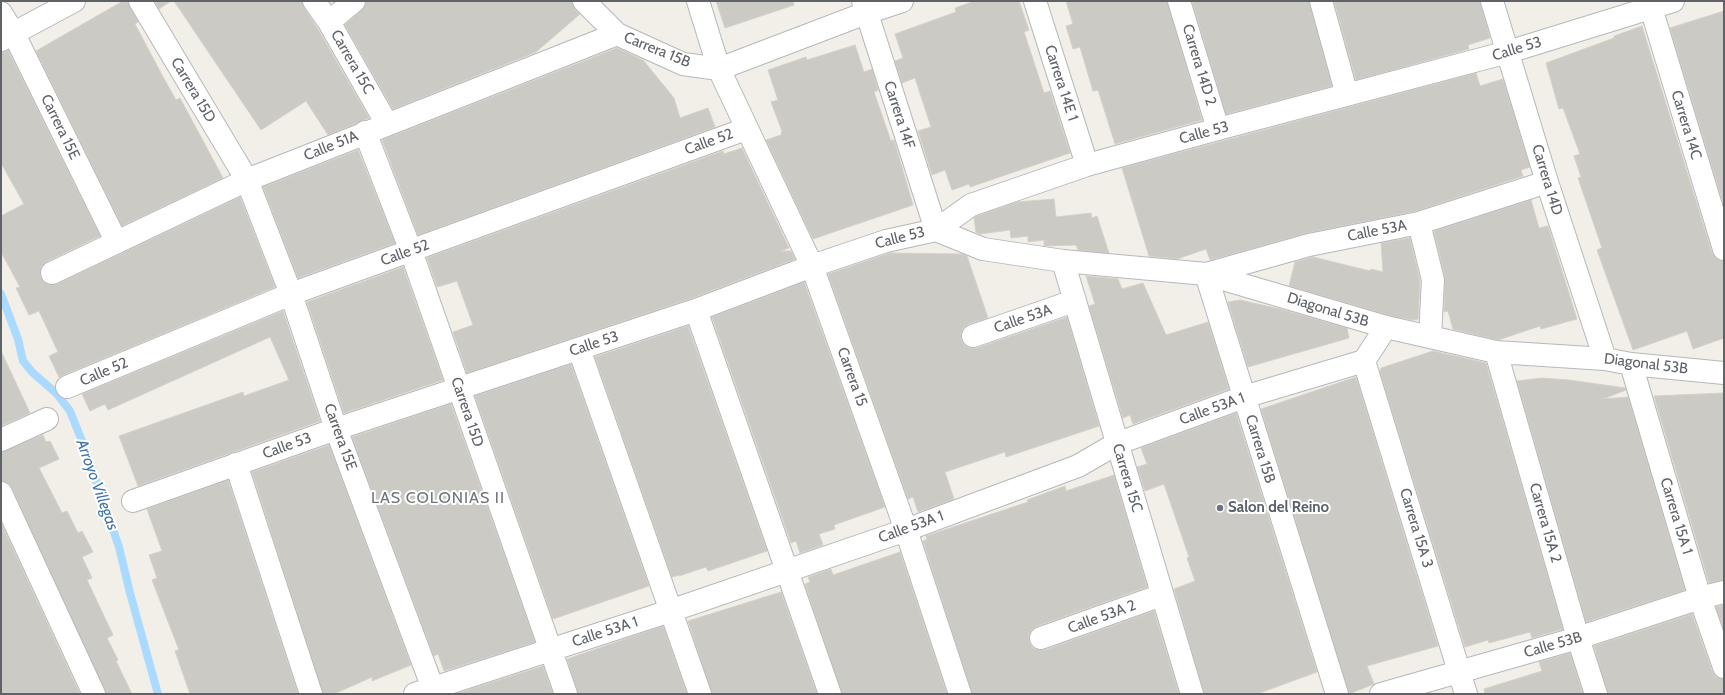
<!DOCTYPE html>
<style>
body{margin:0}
#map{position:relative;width:1725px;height:695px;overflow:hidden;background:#f1efe8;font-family:Cabin,sans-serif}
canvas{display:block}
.frame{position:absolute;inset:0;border:2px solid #5f6368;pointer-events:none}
</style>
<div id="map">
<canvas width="1725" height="695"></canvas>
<div class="frame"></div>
</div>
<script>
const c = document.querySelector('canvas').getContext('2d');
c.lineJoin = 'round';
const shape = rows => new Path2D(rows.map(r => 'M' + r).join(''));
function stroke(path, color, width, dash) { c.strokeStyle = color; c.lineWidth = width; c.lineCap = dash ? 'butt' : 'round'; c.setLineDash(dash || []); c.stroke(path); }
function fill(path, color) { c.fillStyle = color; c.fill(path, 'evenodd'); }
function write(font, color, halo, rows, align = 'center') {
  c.font = font + ' Cabin,sans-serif'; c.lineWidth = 4; c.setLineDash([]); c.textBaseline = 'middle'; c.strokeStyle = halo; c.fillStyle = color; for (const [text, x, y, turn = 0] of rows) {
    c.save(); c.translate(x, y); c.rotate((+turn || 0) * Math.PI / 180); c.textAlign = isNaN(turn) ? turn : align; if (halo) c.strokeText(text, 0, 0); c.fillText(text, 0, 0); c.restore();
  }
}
stroke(shape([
 [1,294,18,339,23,361,32,372,57,394,70,411,86,451,119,547,130,593,158,694]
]), '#aadaff', 8);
const building = shape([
 [123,1,128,1,138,22,135,24,162,75,176,100,180,98,223,178,122,226,36,51,123,1],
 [155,1,171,1,159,9,155,1],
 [174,1,302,1,304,8,318,29,369,118,328,135,306,101,261,130,174,1],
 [366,1,572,1,575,10,580,14,536,52,393,109,345,25,362,10,366,1],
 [716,1,793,1,794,5,725,28,716,1],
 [975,1,1019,1,1029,30,1024,32,1044,93,1050,91,1070,153,970,187,969,184,952,190,945,170,932,175,918,131,931,127,915,78,902,83,895,61,903,58,895,34,956,12,955,8,975,1],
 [1066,1,1167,1,1202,120,1115,144,1098,90,1093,91,1080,47,1073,49,1066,26,1073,24,1066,1],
 [1192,1,1309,1,1332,86,1226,114,1192,1],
 [1334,1,1480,1,1490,38,1468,45,1469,49,1356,80,1334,1],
 [1724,11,1724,206,1670,28,1724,11],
 [1642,26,1712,253,1716,258,1724,261,1724,338,1693,349,1687,331,1633,350,1597,250,1602,248,1578,178,1581,177,1574,156,1580,154,1563,108,1559,109,1546,63,1614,38,1614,36,1642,26],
 [855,45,864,72,872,69,878,90,874,92,891,141,894,140,913,205,813,239,766,140,781,135,782,131,771,102,778,100,768,70,806,57,807,60,855,45],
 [617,48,643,60,674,98,680,118,708,108,715,127,418,235,382,140,617,48],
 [8,50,100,236,46,262,42,266,40,272,41,278,45,283,51,285,57,284,240,197,275,287,59,377,49,356,58,352,39,311,29,315,16,288,20,287,1,252,1,216,24,204,1,163,1,52,8,50],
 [1476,73,1480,86,1503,79,1530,167,1521,170,1523,176,1416,211,1307,233,1210,260,1206,249,1177,259,1149,256,1122,168,1476,73],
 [742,148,789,248,780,251,791,251,795,259,692,298,467,373,453,332,473,325,457,281,437,287,427,258,723,151,724,154,742,148],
 [358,150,395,243,298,278,263,187,358,150],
 [1054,199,1056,217,1091,213,1092,218,1097,216,1109,253,1078,250,1076,245,1044,246,1044,240,1028,242,1028,236,1011,238,1010,230,980,234,976,232,974,218,977,216,1017,202,1054,199],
 [1531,200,1539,228,1548,226,1577,319,1541,329,1540,326,1498,340,1453,329,1448,311,1444,312,1445,277,1434,231,1531,200],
 [1410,238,1420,281,1418,319,1413,320,1392,316,1289,286,1295,262,1313,257,1370,271,1371,269,1383,272,1381,243,1410,238],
 [890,253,962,254,967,256,988,318,969,324,963,328,961,334,961,340,965,346,970,348,977,348,1067,317,1099,426,1006,457,1005,452,945,472,954,499,918,512,913,497,908,499,828,274,890,253],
 [403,267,443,380,344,413,307,302,403,267],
 [1086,276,1118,279,1122,289,1143,283,1166,335,1208,322,1229,389,1133,424,1130,415,1123,418,1089,306,1095,304,1086,276],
 [804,282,885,507,834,525,835,529,819,534,823,545,800,553,796,541,791,543,712,317,804,282],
 [1240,300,1280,309,1347,328,1349,338,1248,367,1228,302,1240,300],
 [283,311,320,421,138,486,119,436,243,392,244,396,289,380,270,337,108,410,105,404,90,411,82,394,283,311],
 [688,326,767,551,708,571,706,567,679,576,679,575,672,577,595,357,688,326],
 [1,351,30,413,1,426,1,351],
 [1433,351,1486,363,1563,629,1532,638,1530,632,1489,643,1488,640,1465,647,1380,372,1381,368,1433,351],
 [571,364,649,586,553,619,475,396,571,364],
 [1356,377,1438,646,1367,666,1374,684,1349,694,1261,409,1356,377],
 [1542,378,1569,380,1625,388,1626,390,1603,399,1628,397,1685,590,1586,622,1517,381,1542,378],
 [1724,393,1724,580,1709,583,1654,396,1724,393],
 [451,404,535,642,444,671,438,654,434,656,352,437,451,404],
 [1236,413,1317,672,1257,694,1204,694,1174,589,1195,581,1187,558,1189,557,1164,484,1145,491,1137,467,1147,464,1141,448,1236,413],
 [43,435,46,442,50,441,59,459,39,468,62,513,67,511,78,533,82,531,93,552,82,557,92,578,87,580,113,635,107,638,118,660,116,661,132,694,106,694,12,488,8,483,1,481,1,452,43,435],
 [329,445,411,665,372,681,372,677,334,694,323,694,252,472,329,445],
 [1114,475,1147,587,1037,626,1031,630,1029,635,1029,642,1033,648,1039,650,1045,650,1154,611,1179,694,972,694,923,541,927,539,926,536,1028,502,1027,500,1065,486,1066,491,1114,475],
 [228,480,298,694,190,694,175,651,179,650,152,580,157,578,149,555,162,551,147,509,228,480],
 [1,523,80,694,1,694,1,523],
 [900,552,947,694,842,694,805,584,810,582,808,577,831,569,833,575,900,552],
 [781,592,817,694,712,694,688,621,781,592],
 [1724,605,1724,629,1716,607,1724,605],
 [1692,614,1712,671,1716,677,1724,679,1724,694,1608,694,1594,646,1692,614],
 [663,626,687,694,578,694,567,659,663,626],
 [1570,653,1583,694,1485,694,1484,689,1542,671,1539,662,1570,653],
 [543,666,553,694,455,694,543,666]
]);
fill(building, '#cccac5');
stroke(building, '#d6d1c6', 1);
const minor = shape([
 [140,1,247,180,291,294,336,429,435,694],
 [314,1,329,22,387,124],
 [584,1,617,34,683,64,719,69,866,13,902,1],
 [698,1,719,69,812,266,906,530,960,694],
 [863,1,936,230,983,249,1063,261,1206,274,1386,327,1496,352,1605,359,1631,364,1724,373],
 [1035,1,1087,165],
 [1179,1,1218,129],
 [1321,1,1347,95],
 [1492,1,1547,182,1605,359],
 [1649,1,1724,249],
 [1,13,14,34,116,241],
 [329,22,354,1],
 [1,40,74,1],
 [365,132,411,251,566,694],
 [1419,223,1433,280,1430,337],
 [1063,261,1192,694],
 [52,273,247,180,617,34],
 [696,310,830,694],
 [973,336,1074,301],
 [579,349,700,694],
 [1496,352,1578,638,1596,694],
 [1364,361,1466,694],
 [1631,364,1700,598,1724,667],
 [67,387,291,294,746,129],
 [1,440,47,419],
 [236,464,311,694],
 [1,493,94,694],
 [133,501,336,429,696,310,812,266,886,241,936,230,971,205,1087,165,1218,129,1508,52,1673,1],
 [1041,638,1162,595],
 [415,694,670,611,906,530,1078,466,1116,444,1244,397,1364,361,1386,327],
 [1337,694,1206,274,1309,245,1419,223,1547,182],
 [1381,694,1578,638,1700,598,1724,592]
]);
stroke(minor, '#b5b8bc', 24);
stroke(minor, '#fff', 22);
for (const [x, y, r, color] of [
 [1220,508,4,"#6b7280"]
]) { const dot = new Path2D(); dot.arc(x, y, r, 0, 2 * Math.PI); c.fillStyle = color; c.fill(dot); stroke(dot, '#fff', 1.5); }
write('15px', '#5f6368', '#fff', [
 ["Calle 53",1517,49,-17],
 ["Carrera 15B",657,50,22],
 ["Carrera 15C",352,62,60],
 ["Carrera 14D 2",1199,65,73],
 ["Carrera 14E 1",1061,83,72],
 ["Carrera 15D",193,90,59],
 ["Carrera 14F",899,115,72],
 ["Carrera 14C",1686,125,73],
 ["Carrera 15E",60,127,64],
 ["Calle 53",1204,133,-15],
 ["Calle 52",709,142,-20],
 ["Calle 51A",331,146,-22],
 ["Carrera 14D",1547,180,73],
 ["Calle 53A",1377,231,-11],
 ["Calle 53",900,238,-14],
 ["Calle 52",405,253,-20],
 ["Diagonal 53B",1328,310,17],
 ["Calle 53A",1023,319,-19],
 ["Calle 53",594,344,-18],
 ["Diagonal 53B",1646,364,7],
 ["Calle 52",104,372,-23],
 ["Carrera 15",852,377,70],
 ["Calle 53A 1",1212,409,-20],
 ["Carrera 15D",467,412,71],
 ["Carrera 15E",340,437,70],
 ["Calle 53",287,446,-20],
 ["Carrera 15B",1260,449,73],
 ["Carrera 15C",1127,478,73],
 ["Carrera 15A 1",1676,516,73],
 ["Carrera 15A 2",1545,523,74],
 ["Calle 53A 1",911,527,-20],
 ["Carrera 15A 3",1416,528,73],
 ["Calle 53A 2",1102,617,-20],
 ["Calle 53A 1",605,632,-18],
 ["Calle 53B",1553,645,-16]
]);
write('bold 15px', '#5b616d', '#fff', [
 ["Salon del Reino",1228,508]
], 'left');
write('italic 16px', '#4174aa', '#fff', [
 ["Arroyo Villegas",97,485,70]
]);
c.letterSpacing = '1px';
write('16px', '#70757a', '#fff', [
 ["LAS COLONIAS II",438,498]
]);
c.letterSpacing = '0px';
</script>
